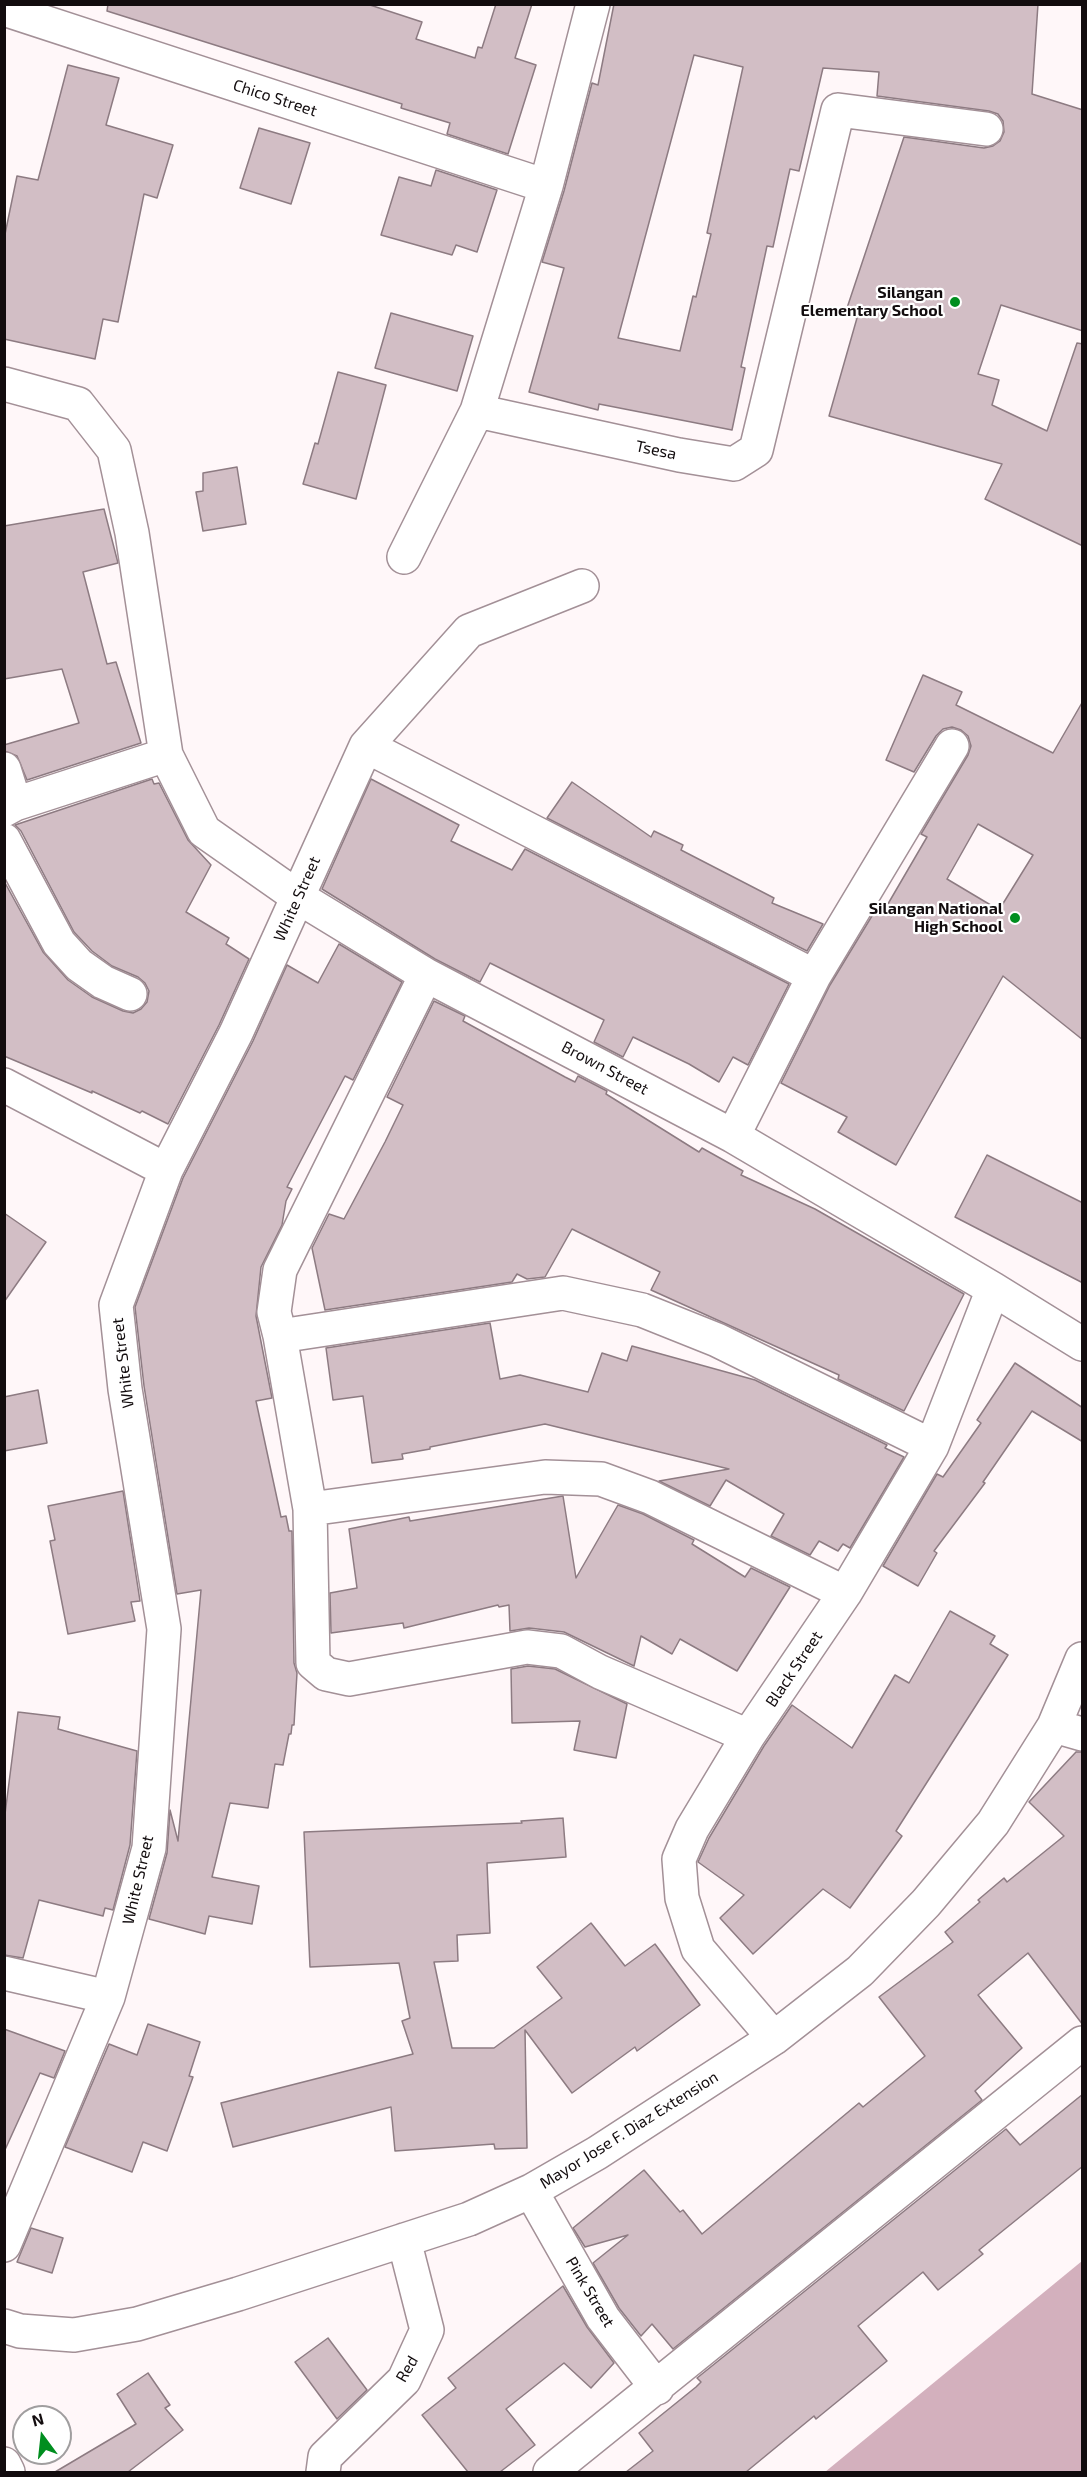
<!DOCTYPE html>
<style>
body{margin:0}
#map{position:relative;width:1087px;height:2477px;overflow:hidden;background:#fff7f9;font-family:"Exo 2",sans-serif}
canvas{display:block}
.frame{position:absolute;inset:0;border:6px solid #120c0e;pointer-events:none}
.north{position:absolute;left:12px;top:2405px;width:60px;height:60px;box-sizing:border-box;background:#fff;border:2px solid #a09e9f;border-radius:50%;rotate:345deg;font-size:16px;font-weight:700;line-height:24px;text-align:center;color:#120c0e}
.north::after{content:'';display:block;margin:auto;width:21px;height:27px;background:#008e1f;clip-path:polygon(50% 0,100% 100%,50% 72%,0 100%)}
</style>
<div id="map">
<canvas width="1087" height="2477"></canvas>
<div class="frame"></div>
<div class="north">N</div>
</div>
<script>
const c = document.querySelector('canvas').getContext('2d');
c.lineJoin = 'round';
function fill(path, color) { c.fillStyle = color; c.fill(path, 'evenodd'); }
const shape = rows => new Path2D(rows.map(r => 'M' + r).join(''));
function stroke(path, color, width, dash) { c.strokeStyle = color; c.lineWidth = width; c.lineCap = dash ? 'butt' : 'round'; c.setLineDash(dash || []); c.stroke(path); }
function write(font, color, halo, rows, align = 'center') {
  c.font = font + ' "Exo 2",sans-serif'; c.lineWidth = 4.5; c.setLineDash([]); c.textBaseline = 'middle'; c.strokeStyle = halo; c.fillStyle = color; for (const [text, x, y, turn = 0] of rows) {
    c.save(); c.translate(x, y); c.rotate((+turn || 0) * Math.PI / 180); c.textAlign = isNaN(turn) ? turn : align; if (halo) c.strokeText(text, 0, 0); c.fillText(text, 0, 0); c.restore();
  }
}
fill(shape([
 [1082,2261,1082,2472,825,2472]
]), '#d3b0bd');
const building = shape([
 [108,4,367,4,422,22,416,39,475,58,478,47,482,48,496,4,532,4,515,58,536,65,508,154,447,134,450,123,401,108,402,104,107,11,108,4],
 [614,4,1038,4,1032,94,1083,110,1083,331,1001,305,978,374,999,380,992,405,1047,431,1077,343,1083,344,1083,546,985,499,1002,464,829,416,857,318,845,314,904,137,984,148,993,146,1000,141,1004,132,1003,121,998,114,989,111,877,96,879,72,823,68,799,171,790,169,773,247,767,246,741,367,745,368,732,430,599,404,598,410,529,392,564,268,542,262,564,191,592,83,598,85,614,4],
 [694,55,743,67,707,233,711,234,696,297,693,296,680,351,618,338,694,55],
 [68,65,119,78,106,125,173,145,157,198,144,194,118,322,103,319,95,359,4,339,4,239,17,176,38,180,68,65],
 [259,128,310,143,291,204,240,188,259,128],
 [436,170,497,190,477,252,456,245,452,255,381,235,399,177,431,186,436,170],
 [391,313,473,336,457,391,375,368,391,313],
 [338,372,386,385,356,499,303,484,315,443,318,444,338,372],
 [237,467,246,524,203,531,196,492,203,491,203,473,237,467],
 [104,509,118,563,83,572,107,664,116,662,141,743,27,780,17,756,4,751,4,745,79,723,62,669,4,679,4,526,104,509],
 [923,675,962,692,956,705,1053,753,1083,701,1083,1040,1003,976,896,1165,838,1132,847,1117,781,1083,830,985,878,906,885,909,927,837,921,834,968,755,971,746,968,736,961,730,952,727,943,729,936,736,914,772,886,760,923,675],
 [978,824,1033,855,999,910,947,879,978,824],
 [152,779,154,784,159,783,188,840,211,865,186,912,229,938,226,944,249,959,219,1025,168,1124,142,1111,140,1113,92,1091,92,1093,4,1056,4,881,43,952,68,980,92,997,123,1011,133,1013,141,1009,147,1002,149,991,145,983,138,977,112,966,92,951,74,932,21,831,15,825,152,779],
 [371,779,459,825,451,841,512,870,525,849,789,984,748,1065,733,1057,719,1082,689,1064,633,1037,623,1057,594,1042,604,1020,490,963,480,982,435,959,322,889,371,779],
 [572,782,651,837,654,831,683,845,681,850,774,898,772,903,823,924,807,951,547,818,572,782],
 [339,944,402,982,353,1080,345,1076,287,1187,292,1189,286,1201,282,1225,261,1267,256,1316,272,1398,256,1401,281,1517,286,1516,289,1531,292,1531,294,1663,297,1673,294,1725,292,1725,291,1734,289,1734,283,1765,275,1764,268,1808,230,1803,212,1877,259,1886,252,1924,209,1916,205,1934,149,1919,167,1853,170,1810,178,1841,201,1590,177,1594,144,1386,135,1307,183,1178,253,1041,287,965,318,983,339,944],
 [434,1001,465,1016,463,1021,565,1077,575,1082,578,1076,607,1091,606,1094,699,1152,702,1148,743,1171,741,1175,815,1209,964,1294,904,1411,838,1379,839,1375,651,1290,660,1272,572,1229,545,1277,527,1279,517,1274,512,1282,325,1310,312,1248,329,1214,344,1219,385,1142,403,1105,387,1097,434,1001],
 [987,1155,1083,1203,1083,1283,955,1217,987,1155],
 [4,1213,46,1242,4,1302,4,1213],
 [490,1323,500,1379,520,1375,588,1392,602,1353,627,1361,632,1346,755,1380,887,1445,885,1448,904,1457,850,1548,843,1544,838,1551,819,1541,810,1555,771,1536,784,1514,726,1480,710,1506,659,1481,729,1469,545,1424,430,1447,430,1449,402,1454,403,1459,372,1463,363,1396,333,1400,326,1348,490,1323],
 [1015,1363,1083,1408,1083,1442,1032,1411,983,1482,985,1483,934,1551,937,1553,918,1586,883,1566,937,1474,943,1477,981,1423,977,1420,1015,1363],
 [38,1390,47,1443,4,1451,4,1397,38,1390],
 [123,1491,140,1601,131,1602,135,1621,68,1634,50,1541,55,1540,48,1506,123,1491],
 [563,1496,576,1578,618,1505,643,1514,694,1540,692,1544,745,1577,751,1568,790,1587,737,1671,680,1639,672,1654,641,1636,634,1666,564,1632,529,1628,510,1631,509,1605,499,1607,498,1605,404,1628,403,1623,331,1633,330,1593,357,1588,349,1529,409,1517,410,1521,563,1496],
 [950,1611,995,1636,990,1644,1008,1655,896,1831,902,1836,850,1908,823,1889,753,1954,720,1918,744,1895,698,1862,709,1838,764,1746,792,1705,852,1748,895,1675,909,1683,950,1611],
 [528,1666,555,1669,627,1704,616,1758,574,1750,580,1721,512,1723,511,1669,528,1666],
 [18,1712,60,1717,58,1729,137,1751,130,1845,113,1910,105,1908,103,1916,39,1900,23,1958,4,1955,4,1822,18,1712],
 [1076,1752,1083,1752,1083,2025,1028,1953,978,1995,1022,2048,975,2091,982,2100,673,2349,652,2324,641,2336,619,2308,593,2263,628,2235,585,2247,573,2228,644,2170,680,2212,683,2210,702,2234,859,2103,863,2107,925,2056,879,1997,953,1942,945,1932,980,1902,978,1900,1004,1878,1007,1882,1064,1836,1029,1802,1076,1752],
 [563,1818,566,1857,487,1863,490,1933,457,1935,458,1961,434,1962,452,2048,494,2048,562,1998,537,1967,591,1923,625,1966,655,1944,700,2005,637,2051,635,2047,572,2093,525,2030,527,2148,495,2149,494,2144,395,2151,391,2107,233,2147,221,2103,413,2054,402,2021,410,2018,399,1963,310,1967,304,1832,522,1823,521,1821,563,1818],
 [148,2024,200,2042,189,2076,193,2077,167,2151,143,2142,132,2172,65,2147,109,2044,137,2055,148,2024],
 [4,2029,65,2051,54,2078,40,2073,4,2152,4,2029],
 [1083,2094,1083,2166,979,2250,983,2254,938,2290,923,2272,858,2326,887,2361,816,2419,814,2416,746,2472,626,2472,653,2451,639,2433,696,2387,701,2382,697,2378,1006,2129,1020,2145,1083,2094],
 [31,2228,63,2238,52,2273,17,2262,31,2228],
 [563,2286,587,2327,614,2363,591,2388,564,2363,506,2409,535,2445,500,2472,468,2472,422,2415,456,2388,448,2378,563,2286],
 [328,2338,367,2390,337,2419,295,2362,328,2338],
 [148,2373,170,2405,165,2408,183,2430,128,2472,55,2472,136,2424,117,2394,148,2373]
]);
fill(building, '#d2bec5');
stroke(building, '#8d7b82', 1.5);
const minor = shape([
 [593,4,546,186,477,411,679,455,734,464,756,450,838,110,986,129],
 [4,9,546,186],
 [4,384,78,404,114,450,132,533,166,755,204,831,298,897,426,975,733,1136,993,1289,1082,1344],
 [404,557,477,411],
 [366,746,814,976],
 [4,769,15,804],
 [4,810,15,804,166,755],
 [4,840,59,943,79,965,103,982,130,994],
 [426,975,280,1270,274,1312,280,1336,310,1509,313,1663,326,1674,349,1679,527,1647,561,1651,600,1672,748,1736],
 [4,1085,166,1170],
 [733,1136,814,976,952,746],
 [280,1336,563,1293,642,1310,717,1340,932,1446],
 [310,1509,545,1477,601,1479,650,1497,845,1593],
 [1054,1726,1082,1734],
 [4,1973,108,1997],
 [774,2038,698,1949,682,1898,679,1859,692,1829,748,1736,845,1593,932,1446,993,1289],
 [531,2191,603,2318,657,2388],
 [4,2245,108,1997,149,1848,164,1629,125,1389,116,1305,166,1170,236,1033,366,746,469,631,582,586],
 [4,2326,20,2331,74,2335,137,2324,238,2294,469,2219,531,2191,597,2153,774,2038,860,1971,926,1903,993,1823,1054,1726,1082,1659],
 [4,2464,8,2472],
 [323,2472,325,2457,404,2380,427,2330,404,2240],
 [550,2472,1082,2043]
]);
stroke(minor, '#a39097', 36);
stroke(minor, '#fff', 33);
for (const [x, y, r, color] of [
 [955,302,6,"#008e1f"],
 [1015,918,6,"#008e1f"]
]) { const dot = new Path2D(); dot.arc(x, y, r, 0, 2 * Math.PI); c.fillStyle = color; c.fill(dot); stroke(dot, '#fff', 2); }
write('16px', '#120c0e', '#fff', [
 ["Chico Street",275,98,18],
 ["Tsesa",656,450,12],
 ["White Street",297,899,-66],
 ["Brown Street",605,1068,28],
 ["White Street",123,1363,-97],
 ["Black Street",794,1669,-56],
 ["White Street",138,1880,-77],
 ["Mayor Jose F. Diaz Extension",629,2130,-32],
 ["Pink Street",590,2292,59],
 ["Red",407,2369,-60]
]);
write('bold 16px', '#120c0e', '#fff', [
 ["Silangan",943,293],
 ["Elementary School",943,311],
 ["Silangan National",1003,909],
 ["High School",1003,927]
], 'right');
</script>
